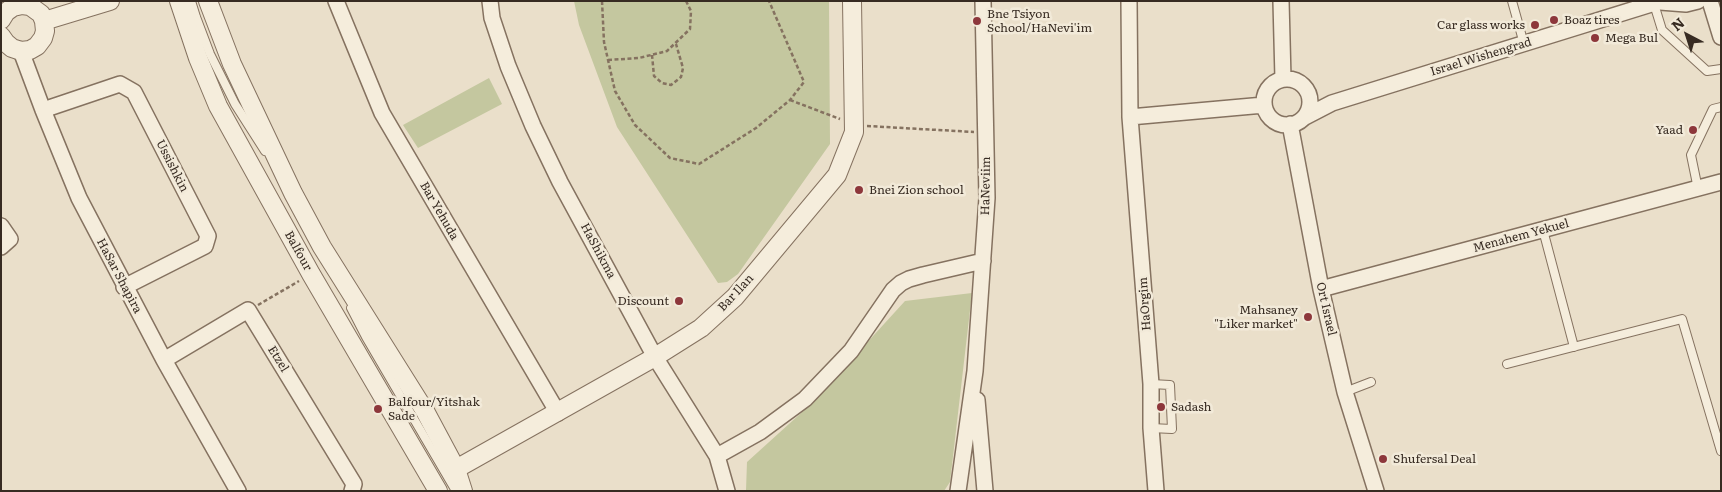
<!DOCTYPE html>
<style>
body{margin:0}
#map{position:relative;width:1722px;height:492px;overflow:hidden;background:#eadfca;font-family:Literata,serif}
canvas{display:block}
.frame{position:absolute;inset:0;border:2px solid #372b22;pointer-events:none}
.north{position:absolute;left:1662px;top:10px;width:50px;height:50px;-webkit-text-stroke:4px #f2ead9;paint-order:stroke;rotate:320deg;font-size:14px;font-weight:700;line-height:20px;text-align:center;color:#372b22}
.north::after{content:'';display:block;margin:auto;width:18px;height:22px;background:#372b22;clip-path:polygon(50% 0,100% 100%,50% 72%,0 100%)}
</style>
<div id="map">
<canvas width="1722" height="492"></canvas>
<div class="frame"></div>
<div class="north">N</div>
</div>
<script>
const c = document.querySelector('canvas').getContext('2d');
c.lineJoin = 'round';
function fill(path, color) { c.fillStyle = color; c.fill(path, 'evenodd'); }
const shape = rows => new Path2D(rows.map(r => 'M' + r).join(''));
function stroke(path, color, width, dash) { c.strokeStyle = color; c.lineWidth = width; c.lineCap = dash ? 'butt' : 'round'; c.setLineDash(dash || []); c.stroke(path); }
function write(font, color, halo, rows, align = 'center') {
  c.font = font + ' Literata,serif'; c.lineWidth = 5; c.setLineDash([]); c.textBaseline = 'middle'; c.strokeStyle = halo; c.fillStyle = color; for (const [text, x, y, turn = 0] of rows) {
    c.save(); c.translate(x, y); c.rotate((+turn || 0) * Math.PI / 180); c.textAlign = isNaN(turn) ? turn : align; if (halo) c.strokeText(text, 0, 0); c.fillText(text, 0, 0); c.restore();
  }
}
fill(shape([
 [574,1,829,1,830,144,738,274,727,282,718,283,617,127,579,25],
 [489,78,502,104,418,148,403,125],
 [972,293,950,482,944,491,746,490,747,462,811,404,905,301]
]), '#c4c79f');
const service = shape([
 [191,1,196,17,210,54,235,104,265,151],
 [1512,1,1524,44],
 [1654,4,1662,30,1707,71,1721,69],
 [1698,189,1691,155,1713,109,1721,107],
 [1543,230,1574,347],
 [351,308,366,337,456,491],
 [1507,364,1682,319,1721,451],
 [1151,384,1170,385,1172,429,1151,428],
 [1345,392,1371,382]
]);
const minor = shape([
 [336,1,382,113,558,413],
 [490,1,492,18,508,66,533,126,560,182,655,357,717,456,727,491],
 [1129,1,1130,117,1151,384,1151,428,1156,491],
 [1281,1,1283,79],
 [1710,1,1721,37],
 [1660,2,1686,4,1698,1],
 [21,51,43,110,79,198,164,360,238,491],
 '1264 102a23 23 0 1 1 46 0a23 23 0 1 1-46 0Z',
 [43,110,120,84,134,92,208,236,205,246,124,287],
 [1130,117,1264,105],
 [1305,117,1332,103,1661,1],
 [1290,124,1321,289,1345,392,1376,491],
 [1,226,10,239,1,247],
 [1321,289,1721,182],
 [164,360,248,310,354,484,352,491],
 [977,400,985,491],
 [717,456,760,432,805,399,851,351,893,290,901,283,909,279,923,275,983,261],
 [958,491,975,371,987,198,983,1]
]);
const tertiary = shape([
 [179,1,198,58,218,106,311,274,438,491],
 [208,1,232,64,293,193,322,247,425,411,456,469,463,491],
 [1,20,6,12,13,7,22,5,30,6,41,14,44,21,45,31,43,38,37,46,30,50,21,51,12,48,6,43,1,36],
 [44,21,110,1],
 [456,469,655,357,701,328,735,297,837,175,854,132,852,1]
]);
stroke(service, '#857260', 10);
stroke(minor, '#857260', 18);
stroke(tertiary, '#857260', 20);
stroke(shape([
 [602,1,604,42,615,91,635,125,670,158,699,164,756,128,790,100,804,82,769,1],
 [652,55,654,76,662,83,671,85,681,77,683,68,676,44],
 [608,60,639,58,667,51,690,29,691,11,686,1],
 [790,100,840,119],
 [867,126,974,132],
 [258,305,299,281]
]), '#857260', 2.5, [4, 2.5]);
stroke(service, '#f5eddc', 8);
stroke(minor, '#f5eddc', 15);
stroke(tertiary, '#f5eddc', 18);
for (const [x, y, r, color] of [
 [1554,20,5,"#8d373b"],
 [977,21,5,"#8d373b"],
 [1535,25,5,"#8d373b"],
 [1595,38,5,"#8d373b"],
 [1693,130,5,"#8d373b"],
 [859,190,5,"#8d373b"],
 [679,301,5,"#8d373b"],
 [1308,317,5,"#8d373b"],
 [1161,407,5,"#8d373b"],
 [378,409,5,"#8d373b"],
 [1383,459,5,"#8d373b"]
]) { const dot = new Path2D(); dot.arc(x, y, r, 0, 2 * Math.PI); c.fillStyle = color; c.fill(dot); stroke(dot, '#f2ead9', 2); }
write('12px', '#372b22', '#f2ead9', [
 ["Bne Tsiyon",987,14],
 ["School/HaNevi'im",987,28],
 ["Boaz tires",1564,20],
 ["Car glass works",1525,25,"right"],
 ["Mega Bul",1605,38],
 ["Yaad",1683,130,"right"],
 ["Bnei Zion school",869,190],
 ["Discount",669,301,"right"],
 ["Mahsaney",1298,310,"right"],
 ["\"Liker market\"",1298,324,"right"],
 ["Balfour/Yitshak",388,402],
 ["Sade",388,416],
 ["Sadash",1171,407],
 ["Shufersal Deal",1393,459]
], 'left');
write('12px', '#372b22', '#f2ead9', [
 ["Israel Wishengrad",1481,57,-17],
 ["Ussishkin",172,166,63],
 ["HaNeviim",986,186,-89],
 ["Bar Yehuda",439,211,60],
 ["Menahem Yekuel",1521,236,-15],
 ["Balfour",298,251,61],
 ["HaShikma",598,251,62],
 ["HaSar Shapira",119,276,62],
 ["Bar Ilan",736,293,-47],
 ["HaOrgim",1145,304,-94],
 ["Ort Israel",1326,309,77],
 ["Etzel",278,359,58]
]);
</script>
